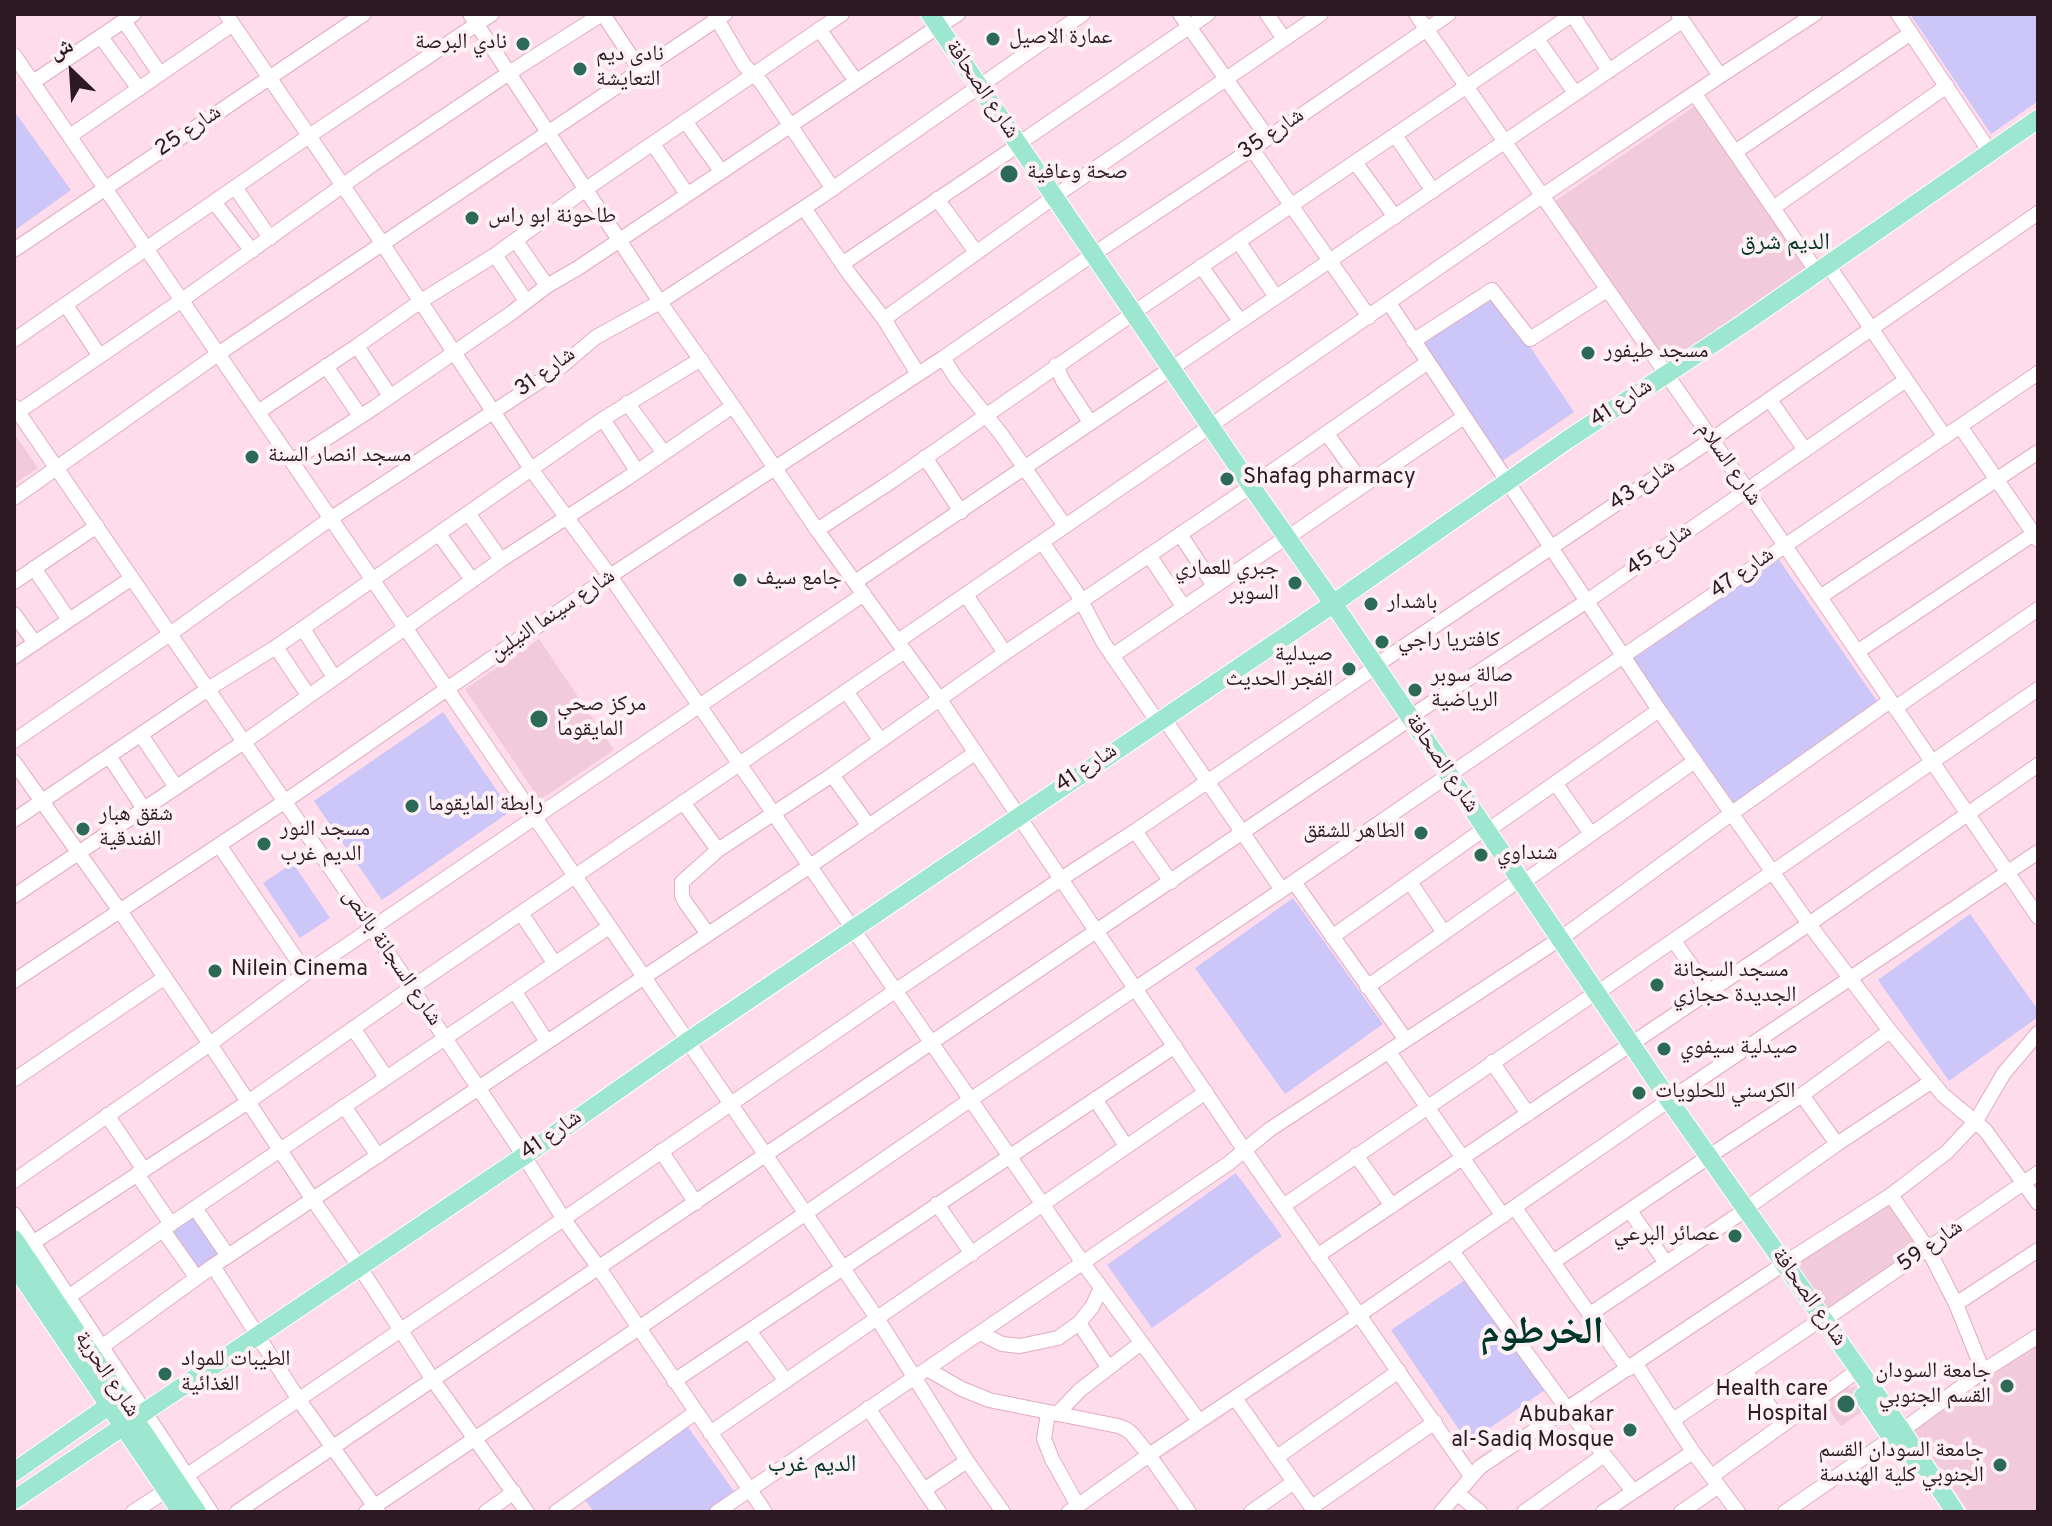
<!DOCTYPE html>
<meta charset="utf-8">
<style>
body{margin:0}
#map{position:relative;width:2052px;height:1526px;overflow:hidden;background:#ffdceb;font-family:Overpass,"Noto Naskh Arabic",sans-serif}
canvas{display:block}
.frame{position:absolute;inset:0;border:16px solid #2d1922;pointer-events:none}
.north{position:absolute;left:32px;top:32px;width:80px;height:80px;-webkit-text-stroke:6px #fdf1f6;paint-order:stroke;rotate:335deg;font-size:22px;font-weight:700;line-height:32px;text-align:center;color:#2d1922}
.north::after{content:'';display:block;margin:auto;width:28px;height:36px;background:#2d1922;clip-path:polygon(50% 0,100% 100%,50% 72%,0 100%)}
</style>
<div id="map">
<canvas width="2052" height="1526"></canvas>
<div class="frame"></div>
<div class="north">ش</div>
</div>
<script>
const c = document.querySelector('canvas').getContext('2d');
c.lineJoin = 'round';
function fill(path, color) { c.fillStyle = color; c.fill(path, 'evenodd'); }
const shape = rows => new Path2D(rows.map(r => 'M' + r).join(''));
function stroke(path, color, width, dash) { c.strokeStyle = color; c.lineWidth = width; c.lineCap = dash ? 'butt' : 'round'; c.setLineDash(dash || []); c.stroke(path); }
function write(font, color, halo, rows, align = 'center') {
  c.font = font + ' Overpass,"Noto Naskh Arabic",sans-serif'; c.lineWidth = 8; c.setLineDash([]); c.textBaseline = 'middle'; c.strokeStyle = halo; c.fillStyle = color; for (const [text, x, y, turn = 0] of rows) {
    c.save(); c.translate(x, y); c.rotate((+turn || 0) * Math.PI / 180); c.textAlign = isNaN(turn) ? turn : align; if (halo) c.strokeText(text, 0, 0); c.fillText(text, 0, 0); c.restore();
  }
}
fill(shape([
 [1695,106,1808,266,1662,367,1552,203],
 [14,433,38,468,14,484],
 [539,639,614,750,540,800,465,689],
 [1889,1198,1922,1245,1824,1312,1791,1263],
 [2038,1344,2038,1512,1969,1512,1913,1429],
 [1841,1385,1847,1388,1856,1386,1870,1407,1841,1426,1821,1399]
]), '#f1cbdb');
fill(shape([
 [1910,14,2038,14,2038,101,1991,134],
 [14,111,71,190,14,231],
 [1492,290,1574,412,1501,462,1419,340],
 [1777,557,1879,704,1735,805,1633,659],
 [443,712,511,811,382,900,314,801],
 [293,863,330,918,300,938,263,883],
 [1293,898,1383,1024,1285,1094,1195,968],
 [1970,914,2038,1010,2038,1017,1949,1081,1878,980],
 [1236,1173,1282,1236,1152,1328,1107,1265],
 [196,1213,223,1252,196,1270,169,1232],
 [1468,1278,1545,1390,1468,1443,1391,1330],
 [685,1423,736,1494,710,1512,594,1512,582,1496]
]), '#ccc6f9');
const minor = shape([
 [226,14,382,243,531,469,610,576,1083,1263,1199,1421],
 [470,14,660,302,733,406,817,530,938,697,1245,1151,1471,1476],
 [603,14,640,70],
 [714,14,744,65,761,82,833,189],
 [1180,14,1268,138],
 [1267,14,1284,39],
 [1416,14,1747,490,2038,917],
 [1572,14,1609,71],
 [1678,14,1720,76],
 [1898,14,1990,152],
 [124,21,160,74],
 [938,27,958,14],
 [819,29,856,81],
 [101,37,139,89],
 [1537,39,1575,93],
 [14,55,877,1318,967,1461,1003,1512],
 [33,82,134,14],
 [1695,94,1817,272],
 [685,121,721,171],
 [1395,135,1433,191],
 [70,136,233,24],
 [653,144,687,194],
 [1018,144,1208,14],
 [1252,149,1369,317],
 [1735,152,1911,33],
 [1355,162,1395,217],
 [235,187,270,238],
 [1055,196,1321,14],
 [937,199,976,252],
 [214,202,252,251],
 [804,208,850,275,884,319,918,374],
 [1773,208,1947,86],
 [516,241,547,286],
 [1238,241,1276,297],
 [14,250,364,14],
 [495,255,526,301],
 [842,264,1011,150],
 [1828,265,1945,437],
 [1201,266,1240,321],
 [1389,303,1659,710,1809,924,1890,1031,1943,1095,1985,1130,2038,1203],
 [66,305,99,355],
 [1133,313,1573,14],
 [884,319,1047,202],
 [14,340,309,136,492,14],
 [1413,341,1492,290,1530,339,1607,290],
 [357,346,390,396],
 [943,358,956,378,1001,434,1065,526],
 [1056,365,1063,381,1090,422],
 [326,366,360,416],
 [1172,368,1682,21],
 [1770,400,1805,450],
 [627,403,664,453],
 [14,406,372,929,524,1156,563,1218,599,1268,639,1328,765,1512],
 [18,412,182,300,366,169,509,73,602,14],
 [258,412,357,346,421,301,495,255,586,189,842,14],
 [603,419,637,471],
 [1210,426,1542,196,1720,76,1815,14],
 [1960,426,2038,540],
 [925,457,961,512],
 [292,461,375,407,510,314,547,286,578,268,930,32],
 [1364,485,1464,417],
 [1251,486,1428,362],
 [14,498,218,354,725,14],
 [468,513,501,560],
 [817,530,892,481,1125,319],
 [439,534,472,580],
 [1180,534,1214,586],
 [1287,538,1364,485,1327,434],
 [1042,542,1077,593,1103,642,1157,721],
 [1149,555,1183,606],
 [34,568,69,620],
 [14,582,97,526],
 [855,582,1163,374],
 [966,595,1005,653],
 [1820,597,2038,452],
 [14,614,35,643],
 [303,629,334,677],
 [898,641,1202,432],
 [276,647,308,695],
 [1857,652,2038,531],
 [1112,656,1278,543],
 [14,657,132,578],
 [1375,666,1711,440,2038,213],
 [846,691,880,740],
 [1895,708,2038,609],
 [1163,717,1282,890],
 [1410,717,1587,601,1906,380],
 [141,735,176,787],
 [14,741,170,634,330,519,557,370,596,337,660,302,822,196,1083,14],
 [109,756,144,809],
 [14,762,120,911,210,1044,313,1200,359,1266,433,1380,527,1512],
 [832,775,869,826],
 [1449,775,2038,373],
 [1556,784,1591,834],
 [683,802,718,850],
 [14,820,208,689,276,647,603,419,701,359],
 [1135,831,1171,882],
 [1487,831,1659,710],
 [219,845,306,973],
 [1294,882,1406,1040],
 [1410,882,1444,933],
 [1522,883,1695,761],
 [14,896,244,742,501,560,626,479,733,406],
 [521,913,555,964],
 [708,934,685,902,682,896,682,882,718,850,832,775,1005,653,1244,491],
 [1332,937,1477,834],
 [1560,939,1732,813,1890,701],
 [1674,941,1709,991],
 [14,981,284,802,610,576,943,358,1086,259,1252,149,1449,14],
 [1367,987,1512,885],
 [515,992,547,1042],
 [1597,993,2038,689],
 [353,1028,386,1077],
 [1389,1052,1503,1216],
 [1492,1062,1528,1114],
 [15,1079,164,978],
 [1802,1095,1837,1144],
 [1095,1099,1126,1146],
 [1669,1100,2038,852],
 [344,1106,378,1156],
 [107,1115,144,1170],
 [661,1151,696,1203],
 [1356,1155,1392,1206],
 [1708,1157,1802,1095,1890,1031],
 [137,1174,171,1224],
 [14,1181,210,1044,306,973,864,594],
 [1891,1195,1928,1249,1956,1304,1983,1371],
 [937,1204,972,1254],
 [1283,1206,1588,998],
 [195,1208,228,1256],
 [1515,1208,1628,1369],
 [1745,1209,1837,1144,1932,1081],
 [1630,1211,1666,1263],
 [14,1214,211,1512],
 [163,1230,196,1277],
 [34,1242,248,1102,411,988,905,651],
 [1452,1251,1568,1410,1633,1491],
 [1317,1256,1809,924,2038,765],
 [1553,1262,1701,1162],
 [1783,1264,1891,1195,1947,1152,1976,1121,2004,1073,2038,1033],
 [213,1266,299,1400,378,1511],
 [70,1296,171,1224,609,927],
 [1956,1304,2038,1250],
 [1590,1314,1738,1215],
 [1824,1320,2038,1173],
 [1079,1323,1108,1367],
 [749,1331,786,1381],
 [980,1333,1002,1344,1020,1346,1058,1338,1079,1323,1092,1307,1101,1288],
 [103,1346,213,1266,810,866,975,753],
 [1636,1364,1693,1452,1738,1512],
 [927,1369,962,1389,989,1400,1118,1426,1126,1429,1132,1434,1149,1455,1189,1512],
 [1745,1371,1782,1424],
 [674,1381,1175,1046],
 [1235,1398,1315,1512],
 [868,1408,939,1512],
 [1048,1413,1044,1439,1052,1459,1078,1506],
 [1057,1414,1080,1390,1141,1343],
 [1673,1420,1814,1324],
 [710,1433,1206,1092],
 [1277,1457,1399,1371],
 [1712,1476,1850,1376],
 [177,1482,485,1273,895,991,1061,879,1135,831,1367,673],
 [924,1490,967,1461],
 [1457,1493,1480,1512],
 [1312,1507,1435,1422],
 [133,1512,167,1490],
 [237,1512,1401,725],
 [366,1512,639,1328,970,1100,1282,890,1440,781],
 [486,1512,514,1492],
 [556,1512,696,1412],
 [717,1512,1229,1163,1269,1130,1552,944],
 [1069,1512,1149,1455,1359,1315,1662,1105],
 [1251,1512,1294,1482],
 [1441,1512,1480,1467,1776,1269],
 [1524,1512,1604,1455],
 [1603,1512,1693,1452],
 [1681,1512,1719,1486],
 [1785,1512,1892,1438,1983,1371,2038,1336]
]);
const major = shape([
 [930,14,1251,486,1337,609,1669,1100,1902,1431,1955,1512],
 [14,1239,197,1512],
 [14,1265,181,1512],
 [1863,1396,1912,1468],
 [14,1472,117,1400],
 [14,1500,524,1156,688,1041,1324,610,1567,440,1744,323,2038,119]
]);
stroke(minor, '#e2acc4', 16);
stroke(major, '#fff', 20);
stroke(minor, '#fff', 14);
stroke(major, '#9de6d0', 18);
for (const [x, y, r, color] of [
 [993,39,8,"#2c6a57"],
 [523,44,8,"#2c6a57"],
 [580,69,8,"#2c6a57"],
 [1009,174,10,"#2c6a57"],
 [472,218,8,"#2c6a57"],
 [1588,353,8,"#2c6a57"],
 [252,457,8,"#2c6a57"],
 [1227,479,8,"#2c6a57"],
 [740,580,8,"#2c6a57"],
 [1295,583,8,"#2c6a57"],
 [1371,604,8,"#2c6a57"],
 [1382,642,8,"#2c6a57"],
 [1349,669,8,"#2c6a57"],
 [1415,690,8,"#2c6a57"],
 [539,719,10,"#2c6a57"],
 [412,806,8,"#2c6a57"],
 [83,829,8,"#2c6a57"],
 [1421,833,8,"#2c6a57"],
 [264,844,8,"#2c6a57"],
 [1481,855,8,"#2c6a57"],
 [215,971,8,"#2c6a57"],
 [1657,985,8,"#2c6a57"],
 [1664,1049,8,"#2c6a57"],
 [1639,1093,8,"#2c6a57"],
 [1735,1236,8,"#2c6a57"],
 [165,1374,8,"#2c6a57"],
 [2007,1386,8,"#2c6a57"],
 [1846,1404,10,"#2c6a57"],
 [1630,1430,8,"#2c6a57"],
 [2000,1465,8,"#2c6a57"]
]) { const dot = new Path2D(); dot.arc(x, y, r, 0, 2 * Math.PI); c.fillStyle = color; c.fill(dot); stroke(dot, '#fdf1f6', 3); }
write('22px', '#2d1922', '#fdf1f6', [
 ["عمارة الاصيل",1009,39],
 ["نادي البرصة",507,44,"right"],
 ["نادى ديم",596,56],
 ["التعايشة",596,81],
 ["صحة وعافية",1027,174],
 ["طاحونة ابو راس",488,218],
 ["مسجد طيفور",1604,353],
 ["مسجد انصار السنة",268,457],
 ["Shafag pharmacy",1243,479],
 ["جبري للعماري",1279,570,"right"],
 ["السوبر",1279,595,"right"],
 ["جامع سيف",756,580],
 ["باشدار",1387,604],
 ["كافتريا راجي",1398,642],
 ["صيدلية",1333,656,"right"],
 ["الفجر الحديث",1333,681,"right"],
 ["صالة سوبر",1431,677],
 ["الرياضية",1431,702],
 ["مركز صحي",557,706],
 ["المايقوما",557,731],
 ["رابطة المايقوما",428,806],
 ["شقق هبار",99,816],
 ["الفندقية",99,841],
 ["مسجد النور",280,831],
 ["الديم غرب",280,856],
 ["الطاهر للشقق",1405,833,"right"],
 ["شنداوي",1497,855],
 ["Nilein Cinema",231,971],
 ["مسجد السجانة",1673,972],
 ["الجديدة حجازي",1673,997],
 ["صيدلية سيفوي",1680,1049],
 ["الكرسني للحلويات",1655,1093],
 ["عصائر البرعي",1719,1236,"right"],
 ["الطيبات للمواد",181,1361],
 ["الغذائية",181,1386],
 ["جامعة السودان",1991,1373,"right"],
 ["القسم الجنوبي",1991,1398,"right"],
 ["Health care",1828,1391,"right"],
 ["Hospital",1828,1416,"right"],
 ["Abubakar",1614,1417,"right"],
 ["al-Sadiq Mosque",1614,1442,"right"],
 ["جامعة السودان القسم",1984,1452,"right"],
 ["الجنوبي كلية الهندسة",1984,1477,"right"]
], 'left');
write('22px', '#2d1922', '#fdf1f6', [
 ["شارع الصحافة",981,90,56],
 ["شارع 25",189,132,-34],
 ["شارع 35",1272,135,-34],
 ["شارع 31",546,373,-36],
 ["شارع 41",1622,404,-33],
 ["شارع السلام",1728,465,55],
 ["شارع 43",1643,486,-34],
 ["شارع 45",1660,551,-35],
 ["شارع 47",1743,574,-35],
 ["شارع سينما النيلين",553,616,-34],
 ["شارع الصحافة",1441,764,56],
 ["شارع 41",1087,769,-34],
 ["شارع السجانة بالنص",391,958,56],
 ["شارع 41",552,1136,-35],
 ["شارع 59",1931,1247,-35],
 ["شارع الصحافة",1808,1298,55],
 ["شارع الحرية",106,1375,56]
]);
write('24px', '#003628', '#fdf1f6', [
 ["الديم شرق",1785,244],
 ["الديم غرب",812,1466]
]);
write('bold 38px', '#003628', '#fdf1f6', [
 ["الخرطوم",1542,1335]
]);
</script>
